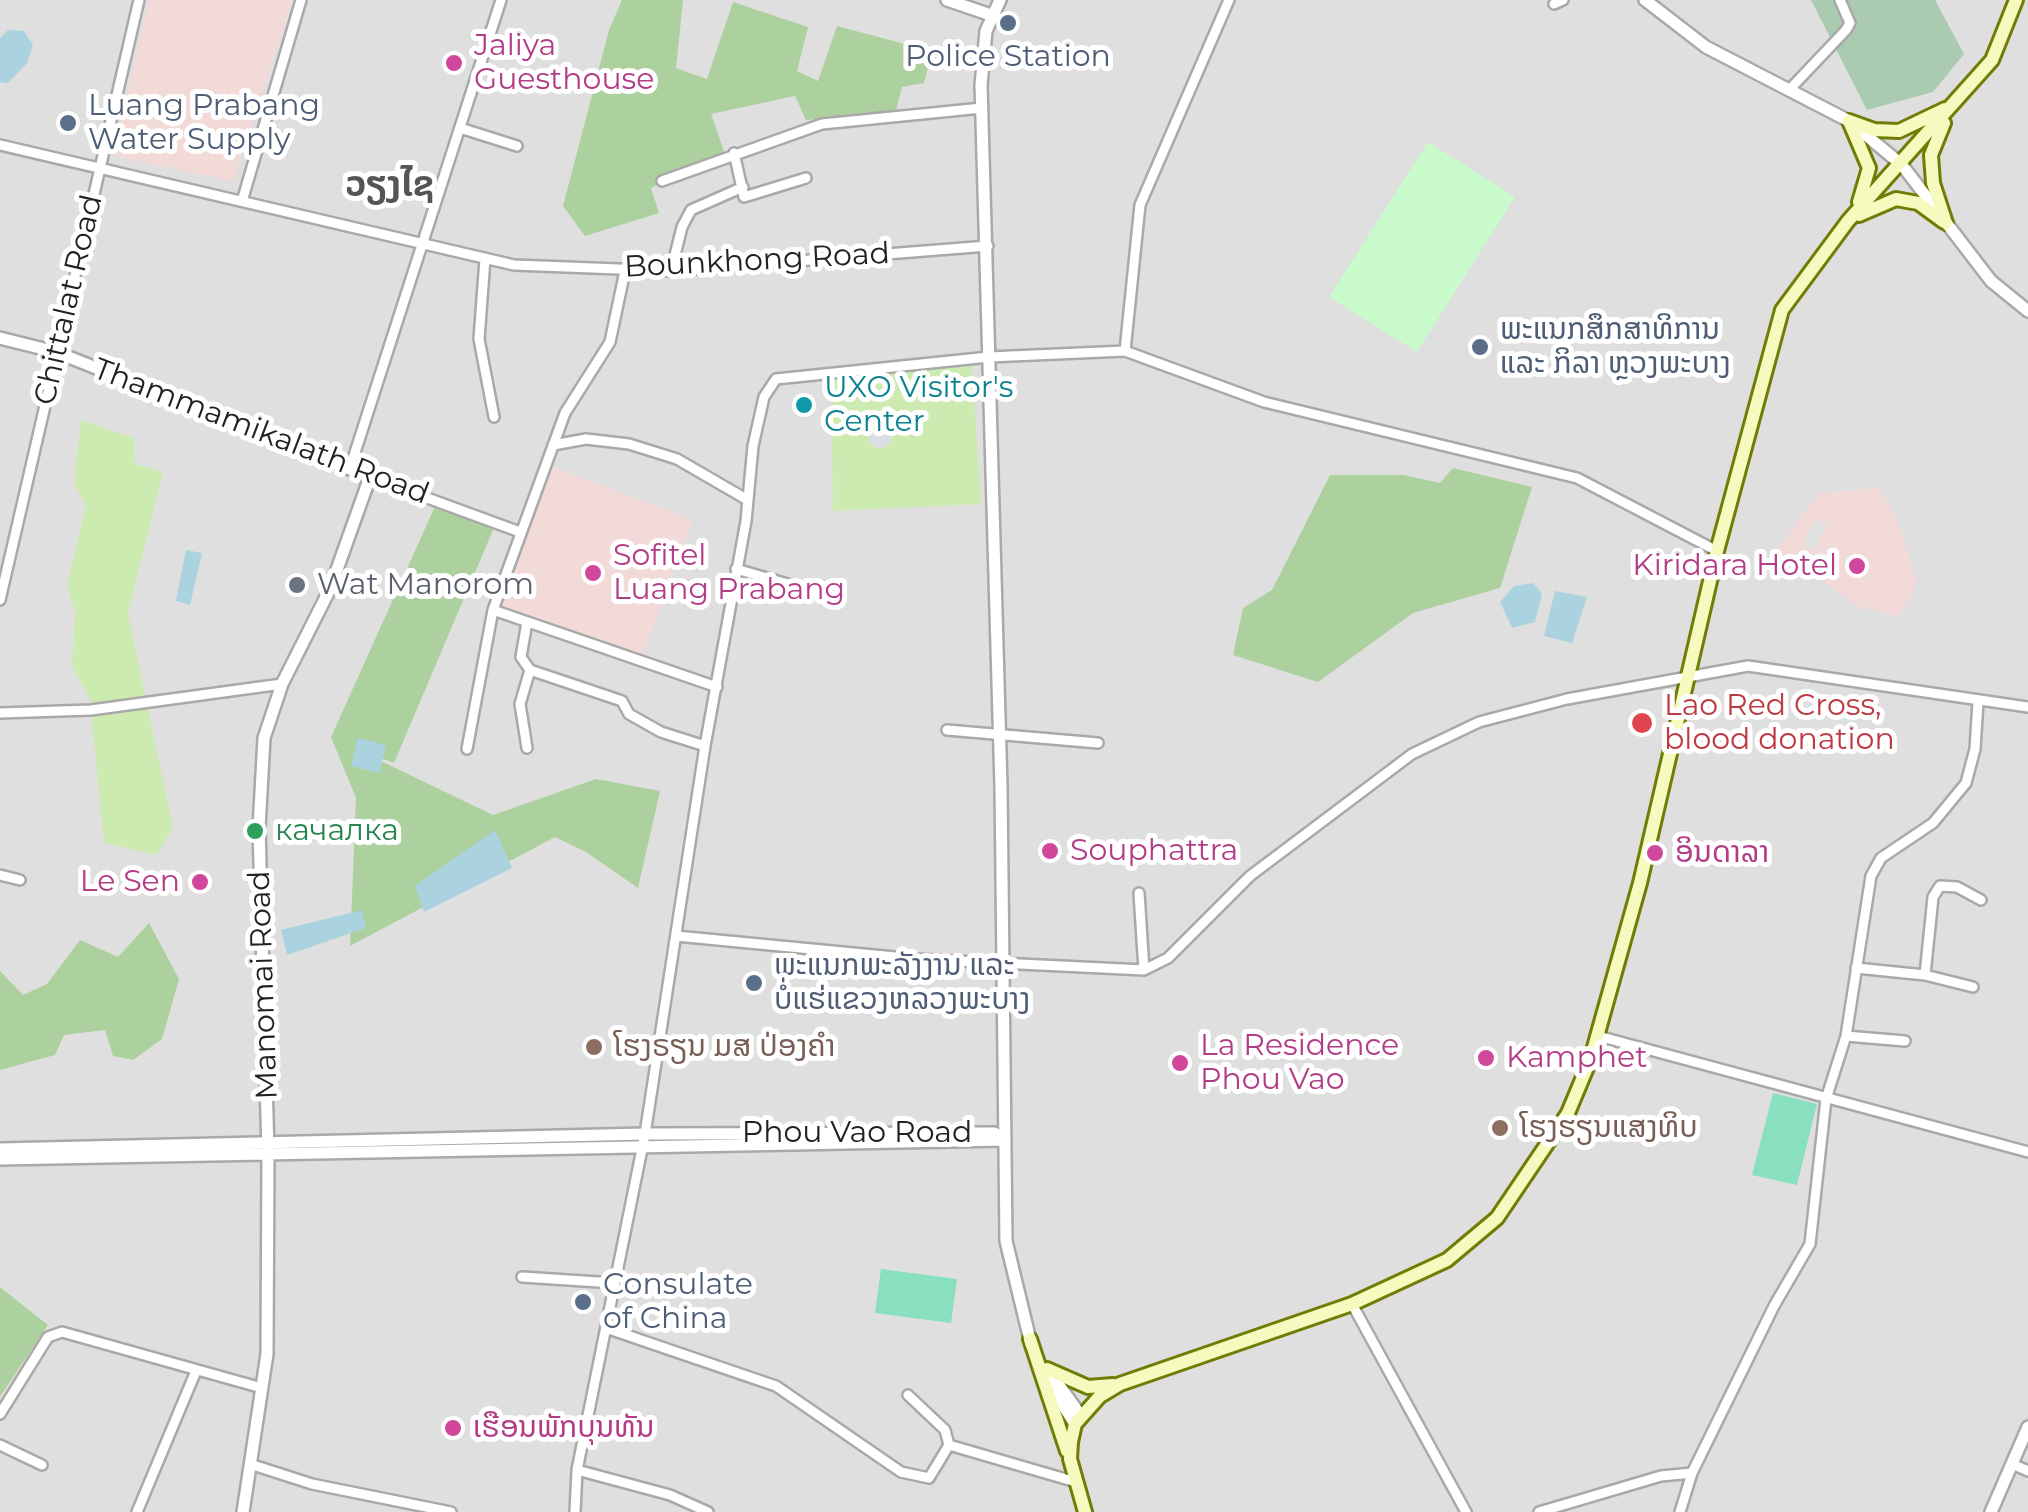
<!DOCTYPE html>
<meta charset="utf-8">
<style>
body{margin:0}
canvas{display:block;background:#f2efe9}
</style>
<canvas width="2028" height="1512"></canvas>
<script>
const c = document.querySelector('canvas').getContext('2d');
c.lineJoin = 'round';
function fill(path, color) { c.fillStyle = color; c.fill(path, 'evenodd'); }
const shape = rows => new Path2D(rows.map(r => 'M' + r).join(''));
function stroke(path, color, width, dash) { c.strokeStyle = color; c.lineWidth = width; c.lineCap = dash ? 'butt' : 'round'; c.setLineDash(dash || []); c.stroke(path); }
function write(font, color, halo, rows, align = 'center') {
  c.font = font + ' Montserrat,"Noto Sans Lao",sans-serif'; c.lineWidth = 10; c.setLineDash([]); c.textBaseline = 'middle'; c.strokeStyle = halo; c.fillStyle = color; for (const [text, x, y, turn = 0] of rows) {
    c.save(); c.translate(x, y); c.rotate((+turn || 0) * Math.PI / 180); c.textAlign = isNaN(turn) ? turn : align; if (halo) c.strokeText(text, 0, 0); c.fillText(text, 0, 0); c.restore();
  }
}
fill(shape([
 [0,0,2028,0,2028,1512,0,1512,0,1397,48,1325,0,1287]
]), '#e0dfdf');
fill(shape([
 [149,0,293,0,233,181,113,156],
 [552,466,693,520,640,660,500,607],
 [1878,487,1897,519,1917,584,1899,616,1861,608,1777,549,1819,494]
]), '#f2dad9');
fill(shape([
 [972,366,981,504,833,511,831,378],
 [81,420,134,438,135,464,163,472,128,614,173,827,157,855,104,843,90,700,72,666,75,611,67,587,86,505,74,484]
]), '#cdebb0');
fill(shape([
 [622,0,683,0,676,68,707,79,733,2,808,27,797,71,818,81,837,26,905,44,928,67,924,83,902,87,895,114,806,120,795,96,711,114,724,151,651,188,659,213,585,236,563,206,609,30],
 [1453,468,1532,487,1500,588,1413,613,1318,682,1233,655,1243,608,1272,590,1330,475,1404,475,1440,483],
 [437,502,496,523,394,763,356,749,493,815,596,779,660,791,638,888,586,852,555,837,350,946,356,798,331,737],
 [149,923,179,979,162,1039,133,1060,113,1056,105,1030,64,1035,55,1055,0,1070,0,971,23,995,47,984,80,940,118,957],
 [0,1287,48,1325,0,1397]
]), '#add19e');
fill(shape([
 [1811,0,1935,0,1964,54,1933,92,1867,110]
]), '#aacbaf');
fill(shape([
 [1428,142,1515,197,1417,352,1329,297]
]), '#c8facc');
fill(shape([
 [1773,1093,1817,1104,1797,1185,1752,1175],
 [881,1269,957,1279,951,1323,875,1313]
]), '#88e0be');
fill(shape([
 [1816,518,1828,525,1814,550,1803,544]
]), '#e2e2e2');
fill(shape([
 '869 437a11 11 0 1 1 22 0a11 11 0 1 1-22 0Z'
]), '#dddde8');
fill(shape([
 [8,30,24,31,33,45,27,63,8,83,0,82,0,38],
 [186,550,202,553,190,605,176,601],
 [1533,583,1542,594,1535,622,1512,628,1500,602,1514,586],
 [1555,591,1587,597,1572,643,1544,636],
 [358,738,386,745,379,773,351,766],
 [495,830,512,868,424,912,415,886],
 [362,910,366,928,287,955,281,930]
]), '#aad3df');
const minor = shape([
 [1554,4,1563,0],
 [1790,89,1846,30,1850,23,1840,0],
 [460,128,517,146],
 [0,145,514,265,671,271,988,246],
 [734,153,744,197,806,178],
 [662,181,822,124,982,108],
 [243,198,301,0],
 [485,259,479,339,494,417],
 [671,271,682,227,691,210,743,187],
 [1125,351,1140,205,1229,0],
 [553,445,586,439,629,444,677,459,746,499],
 [350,468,501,0],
 [370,477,520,532],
 [736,569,829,596],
 [0,600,139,0],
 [493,610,717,687],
 [527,622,521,657,530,670,622,701,629,714,661,732,705,746],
 [0,713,91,710,282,684],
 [947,730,1098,743],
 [527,748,520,704,530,670],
 [467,749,493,610,565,413,610,342,625,271],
 [0,875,20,880],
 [1139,893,1144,970],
 [676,936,916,959,1144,970,1168,958,1250,876,1412,754,1479,722,1567,699,1748,666,2028,707],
 [1856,968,1925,975,1973,987],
 [1925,975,1933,897,1940,886,1957,887,1981,900],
 [1598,1036,2028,1152],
 [1846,1036,1905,1041],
 [522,1277,614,1283],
 [1352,1304,1466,1512],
 [606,1328,776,1386,901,1472,929,1478,949,1445],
 [908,1395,945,1430,949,1445,1076,1482],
 [0,1414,48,1337,62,1332,262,1388],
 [0,1445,42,1465],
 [2012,1464,2028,1471],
 [253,1465,312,1484,451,1512],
 [577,1470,670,1495,708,1512],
 [137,1512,196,1371],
 [575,1512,577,1470,645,1134,705,746,746,521,753,446,764,397,776,379,989,357,1125,351,1264,402,1577,478,1717,551],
 [1539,1512,1661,1476,1692,1473],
 [1680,1512,1692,1473,1774,1306,1810,1244,1826,1099,1846,1036,1871,876,1881,858,1933,823,1966,783,1975,749,1978,702]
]);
const tertiary = shape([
 [947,0,991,15],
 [1000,0,986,31,981,85,1001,787,1006,1241,1031,1344],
 [1645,0,1706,47,1849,121,1902,165,1991,281,2028,311],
 [0,338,56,352,370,477,330,589,282,684,264,738,259,828,268,1152,267,1354,243,1512],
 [0,1149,645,1134,994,1133,1005,1140,0,1159],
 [1053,1377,1081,1416],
 [1049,1383,1075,1424],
 [1991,1512,2028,1427]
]);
const secondary = shape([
 [1849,121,1874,130,1899,131,1945,109],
 [1849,121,1869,168,1859,202],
 [1944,123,1931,155,1933,183,1946,223],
 [1859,215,1896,199,1918,203,1944,222],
 [1030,1339,1067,1451],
 [1047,1369,1088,1387,1113,1385],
 [1085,1512,1070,1459,1071,1442,1075,1424,1100,1396,1120,1384,1352,1304,1447,1260,1497,1218,1568,1113,1591,1058,1640,883,1717,551,1782,310,1848,221,1992,60,2016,0]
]);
stroke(minor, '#a9a9a9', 14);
stroke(tertiary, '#a9a9a9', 16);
stroke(secondary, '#707d05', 18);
stroke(minor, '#fff', 9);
stroke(tertiary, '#fff', 11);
stroke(secondary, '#f7fabf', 12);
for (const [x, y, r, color] of [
 [1008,23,10,"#5c6f8a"],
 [454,63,10,"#d1479c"],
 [68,123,10,"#5c6f8a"],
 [1480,347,10,"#5c6f8a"],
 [804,405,10,"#0f9aa8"],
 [1857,566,10,"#d1479c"],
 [593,573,10,"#d1479c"],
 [297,585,10,"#6b7280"],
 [1642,723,12,"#e0444e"],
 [255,831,10,"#2e9e5b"],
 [1050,851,10,"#d1479c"],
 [1655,853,10,"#d1479c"],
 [200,882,10,"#d1479c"],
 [754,983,10,"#5c6f8a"],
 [594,1047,10,"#8d6e63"],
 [1486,1058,10,"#d1479c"],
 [1180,1063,10,"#d1479c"],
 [1500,1128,10,"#8d6e63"],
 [583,1302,10,"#5c6f8a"],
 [453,1428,10,"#d1479c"]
]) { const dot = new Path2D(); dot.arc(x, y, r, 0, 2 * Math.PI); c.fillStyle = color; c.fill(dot); stroke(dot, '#fff', 4); }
write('30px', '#b23c85', '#fff', [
 ["Jaliya",474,46],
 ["Guesthouse",474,80],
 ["Sofitel",613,556],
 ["Luang Prabang",613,590],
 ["Kiridara Hotel",1837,566,"right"],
 ["Souphattra",1070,851],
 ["ອິນດາລາ",1675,853],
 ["Le Sen",180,882,"right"],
 ["La Residence",1200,1046],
 ["Phou Vao",1200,1080],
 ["Kamphet",1506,1058],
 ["ເຮືອນພັກບຸນທັນ",473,1428]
], 'left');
write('30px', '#4e5e75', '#fff', [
 ["Police Station",1008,57,"center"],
 ["Luang Prabang",88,106],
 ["Water Supply",88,140],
 ["ພະແນກສຶກສາທິການ",1500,330],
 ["ແລະ ກິລາ ຫຼວງພະບາງ",1500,364],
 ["ພະແນກພະລັງງານ ແລະ",774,966],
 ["ບໍ່ແຮ່ແຂວງຫລວງພະບາງ",774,1000],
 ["Consulate",603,1285],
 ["of China",603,1319]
], 'left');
write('30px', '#222', '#fff', [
 ["Bounkhong Road",757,261,-3],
 ["Chittalat Road",69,300,-77],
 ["Thammamikalath Road",261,432,21],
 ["Manomai Road",264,985,-92],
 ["Phou Vao Road",857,1133]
]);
write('30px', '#0d838f', '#fff', [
 ["UXO Visitor's",824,388],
 ["Center",824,422]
], 'left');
write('30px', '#5b616d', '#fff', [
 ["Wat Manorom",317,585]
], 'left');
write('30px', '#be3a42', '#fff', [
 ["Lao Red Cross,",1664,706],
 ["blood donation",1664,740]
], 'left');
write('30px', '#27864d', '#fff', [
 ["качалка",275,831]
], 'left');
write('30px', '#785e54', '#fff', [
 ["ໂຮງຣຽນ ມສ ປ່ອງຄຳ",614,1047],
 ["ໂຮງຮຽນແສງທິບ",1520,1128]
], 'left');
write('bold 35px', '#555', '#fff', [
 ["ວຽງໄຊ",390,186]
]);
</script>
